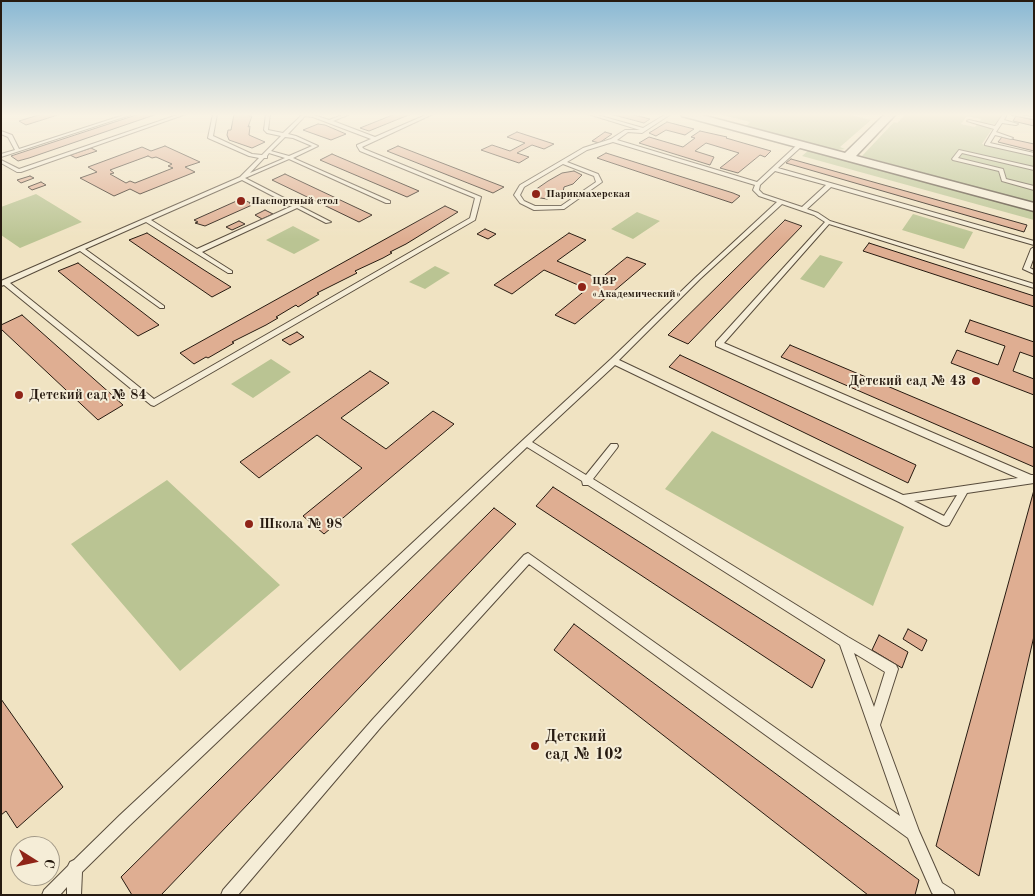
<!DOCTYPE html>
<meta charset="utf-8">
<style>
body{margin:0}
#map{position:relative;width:1035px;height:896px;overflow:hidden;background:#f0e3c2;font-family:"Old Standard TT",serif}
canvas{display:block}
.frame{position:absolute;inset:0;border:2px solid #261a10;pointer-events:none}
.north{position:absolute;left:10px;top:836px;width:50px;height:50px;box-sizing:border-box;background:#f5edd7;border:1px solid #a29987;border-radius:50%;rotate:100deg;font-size:14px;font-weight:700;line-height:20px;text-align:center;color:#261a10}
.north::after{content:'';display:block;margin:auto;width:18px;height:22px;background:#8f2418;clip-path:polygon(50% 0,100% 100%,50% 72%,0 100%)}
</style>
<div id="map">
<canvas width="1035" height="896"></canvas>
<div class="frame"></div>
<div class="north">С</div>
</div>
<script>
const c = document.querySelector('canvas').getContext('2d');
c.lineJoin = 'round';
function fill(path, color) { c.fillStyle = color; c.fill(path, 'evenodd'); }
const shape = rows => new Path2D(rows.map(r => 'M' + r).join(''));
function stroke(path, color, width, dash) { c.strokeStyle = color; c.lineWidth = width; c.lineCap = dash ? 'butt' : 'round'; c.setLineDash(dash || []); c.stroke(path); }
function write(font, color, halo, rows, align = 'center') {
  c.font = font + ' "Old Standard TT",serif'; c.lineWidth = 4; c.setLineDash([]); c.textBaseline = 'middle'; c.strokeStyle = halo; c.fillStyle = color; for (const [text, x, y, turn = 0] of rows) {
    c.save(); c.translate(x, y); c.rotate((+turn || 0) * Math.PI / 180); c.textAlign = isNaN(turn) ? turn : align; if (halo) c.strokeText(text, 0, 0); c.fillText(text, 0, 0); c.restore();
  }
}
fill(shape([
 [719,114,846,114,871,120,840,147,845,149,837,150,745,127,750,122],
 [906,114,1002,114,995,124,979,123,981,119,967,116,961,124,975,127,977,124,992,129,982,144,1034,156,1034,203,862,156,894,122,897,123],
 [809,150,1034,211,1034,220,802,156],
 [36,194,82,222,20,248,1,235,1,207],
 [637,212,660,221,633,239,611,229],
 [913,214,973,232,964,249,902,230],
 [293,226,320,240,294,254,266,240],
 [820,255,843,262,824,288,800,279],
 [435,266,450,273,425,289,409,282],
 [271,359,291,372,253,398,231,384],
 [712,431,904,527,873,606,665,489],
 [167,480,280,585,180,671,71,544]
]), '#bac493');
const building = shape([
 [42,114,61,114,26,125,19,121,42,114],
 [139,114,157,114,29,158,18,161,11,156,139,114],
 [234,114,250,114,249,116,252,116,248,127,250,126,249,135,265,142,252,148,229,140,227,135,228,130,231,130,234,114],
 [395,114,411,114,369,131,360,128,395,114],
 [610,114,630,114,650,119,644,123,610,114],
 [1016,116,1034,120,1034,126,1013,121,1016,116],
 [667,122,694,129,685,135,666,130,656,136,649,133,667,122],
 [318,124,325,125,346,134,331,140,303,130,318,124],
 [700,131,727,137,726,138,771,151,765,157,760,155,738,173,720,168,739,153,706,143,695,151,714,157,710,165,639,143,649,137,683,147,695,138,691,137,700,131],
 [517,132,554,144,544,149,532,145,517,153,529,157,519,163,481,150,492,145,510,151,525,143,507,137,517,132],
 [605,132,612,134,599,143,592,141,605,132],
 [1002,137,1034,144,1034,151,998,142,1002,137],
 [165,146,200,162,185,167,195,172,140,194,130,189,114,196,80,178,97,172,88,167,142,147,151,151,165,146],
 [148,156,152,158,156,157,172,164,168,166,173,168,135,183,130,181,126,183,110,174,114,173,110,170,148,156],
 [398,146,504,187,493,193,387,151,398,146],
 [91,148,97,151,76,158,70,155,91,148],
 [606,153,733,193,740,196,732,203,597,158,606,153],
 [332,154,419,191,407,197,320,160,332,154],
 [791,159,1027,225,1024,232,786,163,791,159],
 [574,171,582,175,573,184,564,187,563,192,547,199,534,197,535,190,548,181,562,173,574,171],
 [285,174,372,215,359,222,272,180,285,174],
 [30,176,34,178,21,183,17,180,30,176],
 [41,182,46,185,32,190,28,187,41,182],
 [241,199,251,203,249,203,252,205,205,226,195,223,198,222,194,220,241,199],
 [445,206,458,212,406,244,390,252,392,253,383,258,355,271,357,273,317,293,319,294,298,307,296,305,276,317,278,318,266,325,232,342,234,343,208,358,206,357,194,364,180,353,445,206],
 [265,210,273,214,262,219,255,215,265,210],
 [785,220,802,226,688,344,668,335,785,220],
 [239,221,245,224,232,230,226,227,239,221],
 [485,229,496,234,488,239,477,234,485,229],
 [147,233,204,270,231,287,212,297,129,240,147,233],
 [569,233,586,240,557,261,600,279,627,257,646,264,575,324,555,315,587,289,544,270,512,294,494,285,569,233],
 [869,243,1034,296,1034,307,863,251,869,243],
 [78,263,133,305,159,325,138,336,58,271,78,263],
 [22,315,112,395,123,405,98,420,1,329,1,325,22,315],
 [970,320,1034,342,1034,357,1020,352,1013,371,1034,379,1034,395,951,363,957,350,998,365,1005,346,965,332,970,320],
 [297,332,304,337,290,345,282,340,297,332],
 [790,345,1034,448,1034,467,781,357,790,345],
 [680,355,916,465,908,483,669,367,680,355],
 [370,371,389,383,341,418,386,449,433,411,454,424,324,534,303,516,362,468,317,435,259,478,240,462,370,371],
 [553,487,825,660,812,688,536,506,553,487],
 [1034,490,1034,636,979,876,936,846,1034,490],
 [494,508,516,524,161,895,132,895,121,877,494,508],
 [574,624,919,880,915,895,868,895,554,650,574,624],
 [908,629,927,640,922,651,903,639,908,629],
 [879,635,908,652,902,668,872,650,879,635],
 [1,699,63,787,17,828,6,811,1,815,1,699]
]);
fill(building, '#dfae92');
stroke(building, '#261a10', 1);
const service = shape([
 [127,114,133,114,1,157,1,154,15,150,8,137,1,134,1,131,12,135,19,149,127,114],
 [180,114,186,114,21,172,17,172,1,163,1,160,19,169,180,114],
 [213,114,217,114,213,136,252,154,262,155,281,136,267,133,264,130,266,114,270,114,268,130,283,133,303,114,314,115,329,120,345,114,350,114,333,121,375,137,428,114,433,114,362,147,364,149,481,197,475,220,154,406,151,405,4,285,1,286,1,281,240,177,259,158,249,156,208,138,213,114],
 [305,116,313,117,371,139,357,145,357,146,360,151,475,198,470,218,154,399,10,283,80,251,160,308,164,308,164,306,85,249,146,222,228,273,232,273,232,271,202,252,297,208,326,223,331,222,245,178,289,159,386,203,390,203,390,201,293,158,318,146,296,136,288,134,305,116],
 [285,137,293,138,312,146,289,156,271,151,285,137],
 [269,153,285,158,250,173,264,158,267,158,267,156,269,153],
 [242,180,292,206,197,249,151,220,242,180],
 [588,114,594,114,643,128,666,114,671,114,642,133,628,132,617,140,757,182,798,144,802,144,802,146,778,168,1034,241,1034,245,831,187,807,209,818,213,830,221,1034,284,1034,288,829,224,724,343,1031,475,1034,475,1034,483,967,493,949,525,946,526,943,525,899,502,615,365,532,442,586,475,611,444,617,444,618,446,617,448,593,479,848,637,896,665,898,669,880,725,919,831,942,883,953,890,955,895,934,895,932,893,908,838,529,564,381,727,238,895,221,895,223,890,373,719,524,555,528,553,900,816,840,645,588,485,583,485,582,481,527,447,130,825,82,872,81,895,67,895,67,887,60,895,42,895,44,890,68,866,70,862,74,860,120,815,523,440,611,359,696,277,777,202,759,196,753,190,755,185,613,142,587,150,567,162,598,174,602,182,564,209,534,210,520,203,514,195,520,185,583,148,611,139,625,130,640,130,588,114],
 [563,164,594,176,596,182,561,206,535,206,524,201,520,195,524,187,563,164],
 [775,171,826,185,802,207,763,194,759,190,760,185,775,171],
 [782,204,814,215,825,222,716,342,716,346,1018,478,903,495,619,360,700,279,782,204],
 [957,495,944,516,914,501,957,495],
 [854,653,885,672,874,707,854,653],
 [1003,114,1007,114,1004,120,1018,124,1016,125,1002,123,996,132,1013,138,1011,139,995,135,990,143,1034,153,1034,156,985,145,985,144,994,129,967,121,969,120,995,126,1003,114],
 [1012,114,1034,117,1034,119,1012,115,1012,114],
 [959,150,1034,167,1034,170,962,153,958,158,1003,169,1006,179,1034,186,1034,190,1002,181,999,171,953,160,952,159,959,150],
 [1034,247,1034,257,1030,268,1034,270,1034,274,1023,269,1031,249,1034,247]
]);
const tertiary = shape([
 [681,114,698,114,845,153,885,114,896,114,856,156,1034,203,1034,211,682,116,681,114]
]);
stroke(service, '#584c3c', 2);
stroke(tertiary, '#584c3c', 3);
fill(service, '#f5edd7');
fill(tertiary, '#f5edd7');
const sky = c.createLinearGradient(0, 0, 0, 239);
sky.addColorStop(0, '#89b8d4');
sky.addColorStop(0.48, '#f8f2e4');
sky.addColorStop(1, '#f8f2e400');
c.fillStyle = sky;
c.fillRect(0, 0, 1035, 239);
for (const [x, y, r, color] of [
 [536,194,5,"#8f2418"],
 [241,201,5,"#8f2418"],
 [582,287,5,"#8f2418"],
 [976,381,5,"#8f2418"],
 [19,395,5,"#8f2418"],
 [249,524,5,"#8f2418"],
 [535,746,5,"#8f2418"]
]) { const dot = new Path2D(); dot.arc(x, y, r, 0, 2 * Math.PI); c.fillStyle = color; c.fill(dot); stroke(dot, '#f5edd7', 2); }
write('bold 11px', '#261a10', '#f5edd7', [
 ["Парикмахерская",546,194],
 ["Паспортный стол",251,201],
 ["ЦВР",592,281],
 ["«Академический»",592,294]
], 'left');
write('bold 14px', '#261a10', '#f5edd7', [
 ["Детский сад № 43",966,381,"right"],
 ["Детский сад № 84",29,395],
 ["Школа № 98",259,524]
], 'left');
write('bold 16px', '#261a10', '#f5edd7', [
 ["Детский",545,737],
 ["сад № 102",545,755]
], 'left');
</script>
